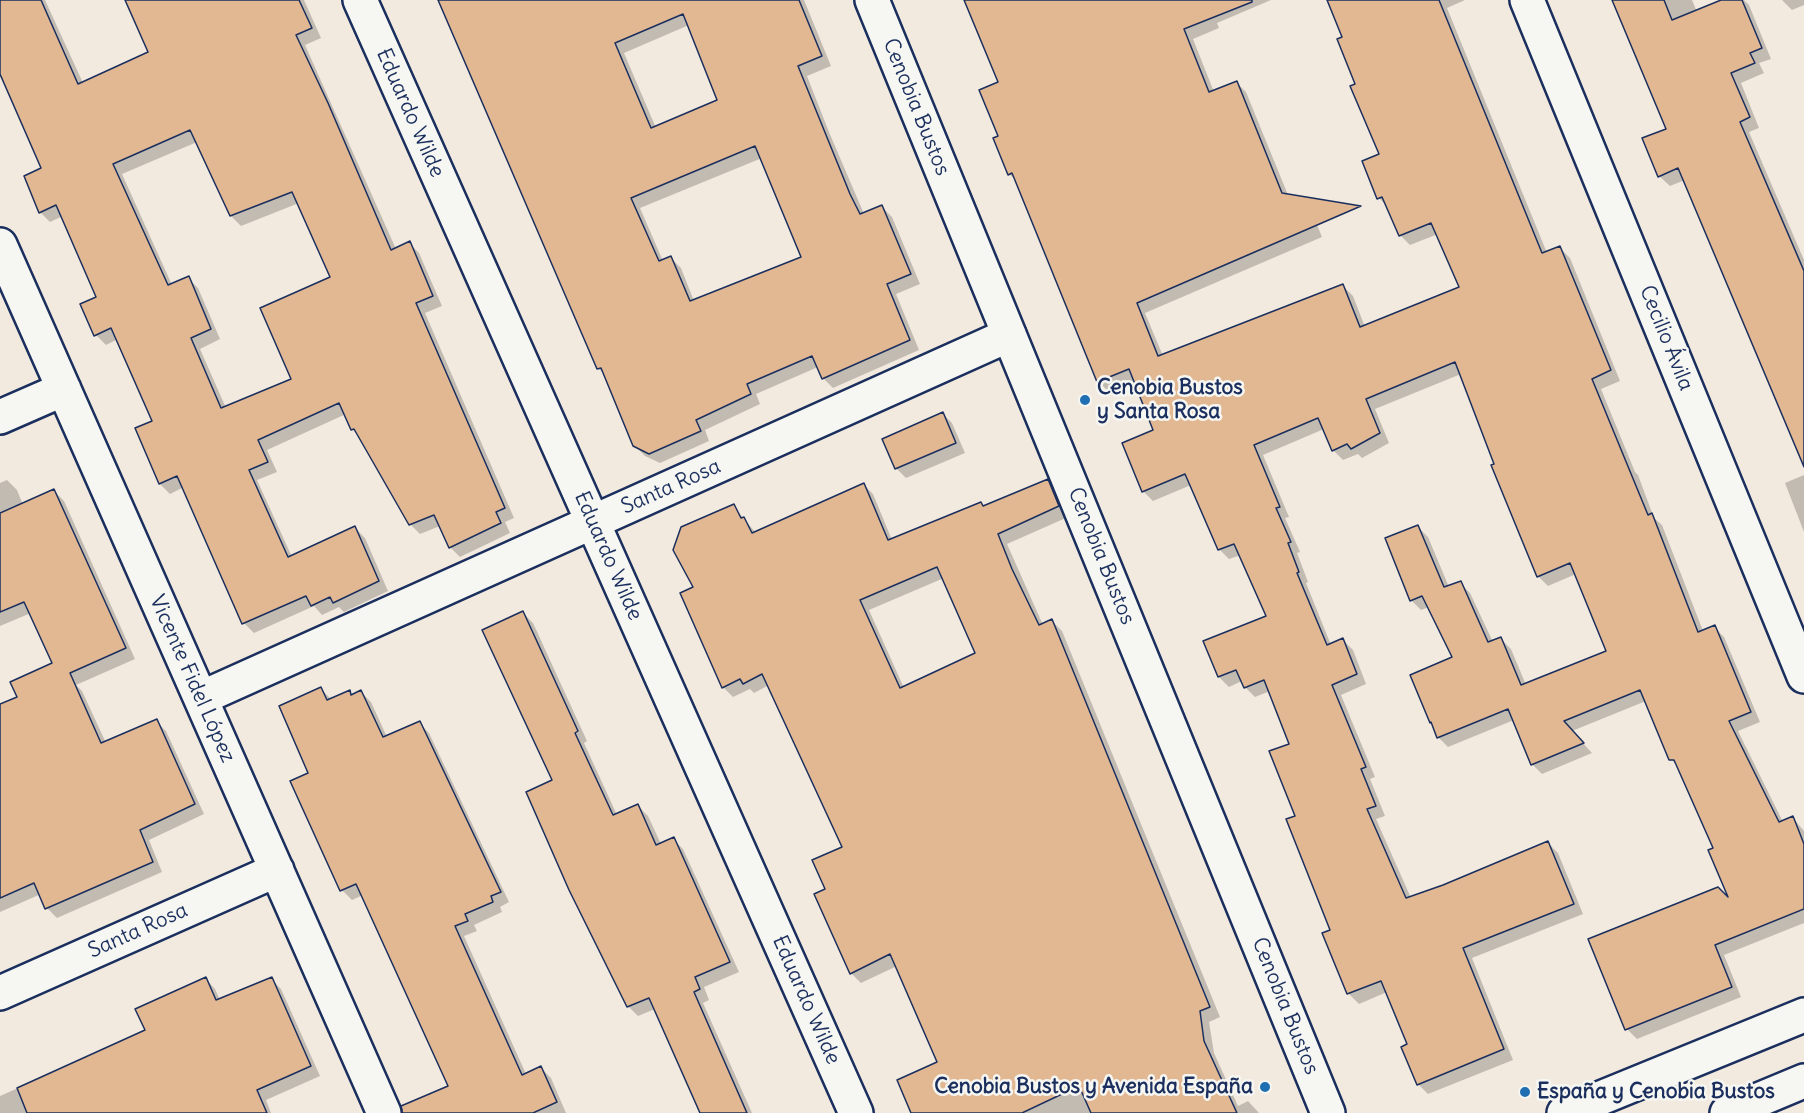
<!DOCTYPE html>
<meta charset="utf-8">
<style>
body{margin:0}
canvas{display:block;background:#f2eadf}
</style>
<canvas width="1804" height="1113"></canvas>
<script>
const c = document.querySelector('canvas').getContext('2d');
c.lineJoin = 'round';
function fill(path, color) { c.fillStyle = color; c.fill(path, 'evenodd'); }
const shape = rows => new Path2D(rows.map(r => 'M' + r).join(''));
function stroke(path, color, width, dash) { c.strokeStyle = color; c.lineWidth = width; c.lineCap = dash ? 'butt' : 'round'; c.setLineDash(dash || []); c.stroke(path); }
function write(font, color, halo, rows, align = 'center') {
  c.font = font + ' Delius,sans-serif'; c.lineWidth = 5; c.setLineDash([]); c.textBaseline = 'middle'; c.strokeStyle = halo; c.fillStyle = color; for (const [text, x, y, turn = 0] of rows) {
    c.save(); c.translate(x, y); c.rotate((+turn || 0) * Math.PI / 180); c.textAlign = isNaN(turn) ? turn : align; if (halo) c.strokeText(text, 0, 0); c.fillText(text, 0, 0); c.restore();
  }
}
fill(shape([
 [0,0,45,0,83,83,150,53,126,0,304,0,321,38,305,45,396,249,409,243,419,253,442,306,425,313,514,518,505,522,510,533,460,557,450,547,440,526,420,534,410,524,361,438,352,429,346,414,267,450,277,472,257,480,292,557,355,528,365,538,388,591,344,612,339,607,322,615,314,606,254,633,244,623,184,487,170,494,160,484,137,429,154,421,118,339,106,345,96,335,82,305,98,298,63,216,50,222,40,212,43,169,0,70],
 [197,142,231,216,241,226,299,203,332,278,293,380,226,408,200,349,220,339,198,288,188,278,172,285,122,174],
 [438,0,804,0,831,66,807,76,829,132,864,214,882,207,892,217,920,284,896,294,919,350,833,388,823,378,818,367,756,394,760,404,705,430,709,441,660,463,645,456,634,445,605,375,598,368],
 [689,25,719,101,656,128,624,53],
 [762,158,803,258,694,301,681,268,671,258,663,261,640,208],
 [966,0,1271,0,1217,23,1219,28,1193,39,1214,92,1236,82,1246,92,1288,195,1310,208,1322,237,1145,313,1163,356,1343,286,1353,296,1365,327,1461,288,1438,234,1410,245,1400,235,1389,208,1379,198,1381,155,1357,84,1344,38,1328,0,1465,0,1447,8,1547,253,1560,248,1570,258,1620,381,1601,389,1635,472,1638,475,1654,518,1662,525,1703,631,1714,627,1724,637,1760,722,1738,731,1783,822,1793,818,1804,831,1804,923,1724,955,1741,997,1637,1039,1627,1029,1732,902,1715,849,1679,768,1671,759,1646,701,1572,731,1592,753,1542,774,1532,764,1514,720,1448,747,1438,737,1454,658,1429,607,1421,610,1411,600,1418,527,1428,537,1449,587,1460,583,1470,593,1493,642,1501,639,1511,649,1526,685,1608,652,1576,574,1548,586,1538,576,1461,374,1375,409,1389,443,1362,458,1358,454,1343,460,1333,450,1324,429,1263,455,1289,517,1285,518,1300,552,1297,553,1308,582,1306,583,1331,645,1343,640,1353,650,1366,684,1341,695,1375,777,1370,779,1385,816,1376,819,1411,898,1548,843,1558,853,1583,914,1472,958,1513,1060,1428,1094,1418,1084,1409,1045,1387,992,1359,1004,1349,994,1324,934,1332,931,1297,817,1290,744,1270,691,1255,697,1245,687,1242,681,1229,687,1219,677,1205,642,1268,617,1241,555,1229,559,1219,549,1191,485,1153,501,1143,491,1155,431,1135,380,1109,392,1099,382,1018,182,1009,174,1000,136,1000,83],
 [1613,0,1692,0,1697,12,1726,0,1744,0,1749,5,1771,59,1759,63,1764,73,1741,83,1759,128,1749,132,1804,260,1804,467,1685,180,1670,186,1659,176,1668,130],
 [1782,0,1804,0,1804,5,1792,10],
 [942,413,952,423,965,453,906,478,896,468],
 [1804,475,1804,532,1785,483],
 [7,480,17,490,23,505,54,491,64,501,135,659,76,685,82,691,106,743,156,721,166,731,204,814,149,840,162,872,57,918,47,908,41,894,0,912,0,748,68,685,31,613,0,626,0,483],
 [1048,481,1058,491,1068,517,1007,544,1043,625,1052,621,1062,631,1220,1017,1209,1022,1214,1053,1238,1106,1248,1101,1259,1113,930,1113,938,1063,897,966,861,983,851,973,827,890,844,848,769,685,754,693,750,689,733,697,723,687,695,588,733,506,756,533,863,484,873,494,892,540,981,503,984,507],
 [944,578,977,654,904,688,869,610],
 [523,613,533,623,587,741,584,743,617,815,638,806,648,816,661,844,673,839,683,849,739,972,704,987,709,1000,703,1003,752,1113,701,1113,655,1009,638,1016,628,1006,554,781],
 [321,689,331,699,349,692,353,696,361,692,371,702,387,737,419,723,429,733,509,902,500,907,502,912,474,925,477,931,464,936,526,1074,541,1068,551,1078,566,1113,440,1113,450,1087,363,895,352,900,342,890,310,774],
 [206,979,215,989,220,1000,271,979,281,989,320,1076,266,1100,271,1113,0,1113,0,1096,147,1031]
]), '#0003');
const building = shape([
 [0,0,41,0,78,84,148,52,125,0,299,0,312,28,296,35,328,103,391,250,410,241,433,296,416,303,505,508,496,512,501,523,449,548,434,515,409,525,354,429,351,430,339,403,258,440,268,462,249,470,288,557,355,526,379,581,333,603,330,597,311,606,306,596,242,624,177,476,159,484,135,428,152,421,111,328,94,336,80,304,96,297,56,205,39,213,24,176,41,168,0,74,0,0],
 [190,130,230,216,292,192,330,277,260,308,291,379,221,408,191,338,211,329,189,276,168,285,113,164,190,130],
 [438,0,799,0,822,56,798,66,850,194,860,214,882,205,911,274,887,284,910,340,822,379,812,356,747,384,751,394,696,420,701,431,649,454,633,446,601,368,597,369,438,0],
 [683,14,717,100,651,128,615,43,683,14],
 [755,146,801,257,690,301,671,256,659,261,631,198,755,146],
 [964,0,1252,0,1252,2,1184,29,1209,92,1237,81,1282,193,1361,206,1137,303,1158,356,1343,284,1360,327,1459,287,1431,223,1399,236,1382,197,1377,199,1362,161,1379,154,1350,86,1355,84,1337,39,1342,37,1327,0,1439,0,1542,253,1560,246,1611,370,1592,379,1648,515,1652,513,1698,632,1715,625,1751,712,1729,721,1779,822,1793,816,1804,844,1804,909,1715,945,1732,987,1625,1030,1588,939,1718,887,1728,897,1708,850,1713,848,1674,760,1669,760,1640,690,1564,721,1584,743,1531,765,1508,709,1437,738,1431,722,1430,723,1410,675,1452,657,1422,596,1410,601,1385,538,1418,525,1444,587,1461,581,1488,642,1501,637,1521,685,1606,651,1570,563,1537,577,1491,465,1494,464,1455,362,1366,399,1380,433,1351,449,1347,444,1332,451,1318,418,1254,445,1280,507,1276,508,1291,542,1288,543,1299,572,1297,573,1327,645,1343,638,1357,674,1332,685,1366,767,1361,769,1376,806,1367,809,1406,898,1443,885,1548,841,1574,904,1463,948,1504,1049,1417,1085,1401,1047,1407,1044,1381,981,1347,994,1322,933,1330,930,1286,819,1295,816,1269,751,1289,744,1264,680,1244,688,1236,670,1218,677,1203,641,1266,616,1234,544,1218,550,1185,474,1142,492,1122,443,1153,430,1129,369,1097,382,1012,173,1008,175,993,138,998,136,979,90,998,82,964,0],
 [1612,0,1664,0,1672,20,1721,0,1742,0,1762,48,1750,53,1755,63,1731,73,1750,117,1740,122,1804,271,1804,467,1678,168,1658,177,1642,138,1666,129,1612,0],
 [943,412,956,443,895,469,882,439,943,412],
 [1048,479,1059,506,998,534,1012,569,1039,625,1052,619,1210,1007,1200,1011,1204,1041,1237,1113,1091,1113,1079,1086,1022,1113,911,1113,897,1080,937,1062,890,954,850,974,814,894,825,889,812,860,842,847,762,674,743,684,740,679,722,688,680,593,693,587,673,550,681,527,734,504,741,518,744,517,752,533,864,483,888,540,981,502,983,506,1048,479],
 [937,567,975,653,900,688,860,600,937,567],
 [54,489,126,648,70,673,101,743,157,719,195,804,140,830,153,862,45,909,34,883,0,898,0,704,17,697,10,682,52,663,24,602,0,612,0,513,54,489],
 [523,611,578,731,575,733,613,815,638,804,656,845,674,837,730,962,695,977,700,989,694,992,747,1113,700,1113,649,998,627,1007,569,890,526,792,552,780,482,630,523,611],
 [321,687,327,700,350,690,351,695,361,690,383,737,420,721,501,892,491,896,493,902,465,914,468,921,455,926,522,1075,541,1066,557,1102,533,1113,402,1113,401,1106,448,1086,356,884,340,891,290,781,308,773,279,706,321,687],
 [206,977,216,1000,272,977,311,1066,257,1090,267,1113,27,1113,17,1088,145,1030,135,1009,206,977]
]);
fill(building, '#e2b893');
stroke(building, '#1b2f5e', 1.5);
const minor = shape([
 [360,0,856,1113],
 [1527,0,1804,676],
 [0,245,384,1113],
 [0,417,64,389],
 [201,698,1009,335],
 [0,993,277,870]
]);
const tertiary = shape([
 [872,0,1328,1113]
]);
const secondary = shape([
 [1564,1113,1804,1015],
 [1727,1113,1804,1081]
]);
stroke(minor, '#1b2f5e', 38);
stroke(tertiary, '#1b2f5e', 38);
stroke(secondary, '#1b2f5e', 38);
stroke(minor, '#f6f6f2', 33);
stroke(tertiary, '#f6f6f2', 33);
stroke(secondary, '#f6f6f2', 33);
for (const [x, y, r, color] of [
 [1085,400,6,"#1f6fb2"],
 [1265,1087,6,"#1f6fb2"],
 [1525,1092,6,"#1f6fb2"]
]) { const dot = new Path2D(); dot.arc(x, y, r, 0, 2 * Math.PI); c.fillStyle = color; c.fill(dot); stroke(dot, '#f6f6f2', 2); }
write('21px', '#1b2f5e', '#f6f6f2', [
 ["Cenobia Bustos",916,107,68],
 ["Eduardo Wilde",410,113,66],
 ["Cecilio Ávila",1666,338,68],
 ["Santa Rosa",671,487,-24],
 ["Eduardo Wilde",608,556,66],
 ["Cenobia Bustos",1101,556,68],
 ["Vicente Fidel López",192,679,66],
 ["Santa Rosa",138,931,-24],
 ["Eduardo Wilde",806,1000,66],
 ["Cenobia Bustos",1285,1006,68]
]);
write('bold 21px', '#1b2f5e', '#f6f6f2', [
 ["Cenobia Bustos",1097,388],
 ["y Santa Rosa",1097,412],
 ["Cenobia Bustos y Avenida España",1253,1087,"right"],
 ["España y Cenobia Bustos",1537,1092]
], 'left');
</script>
